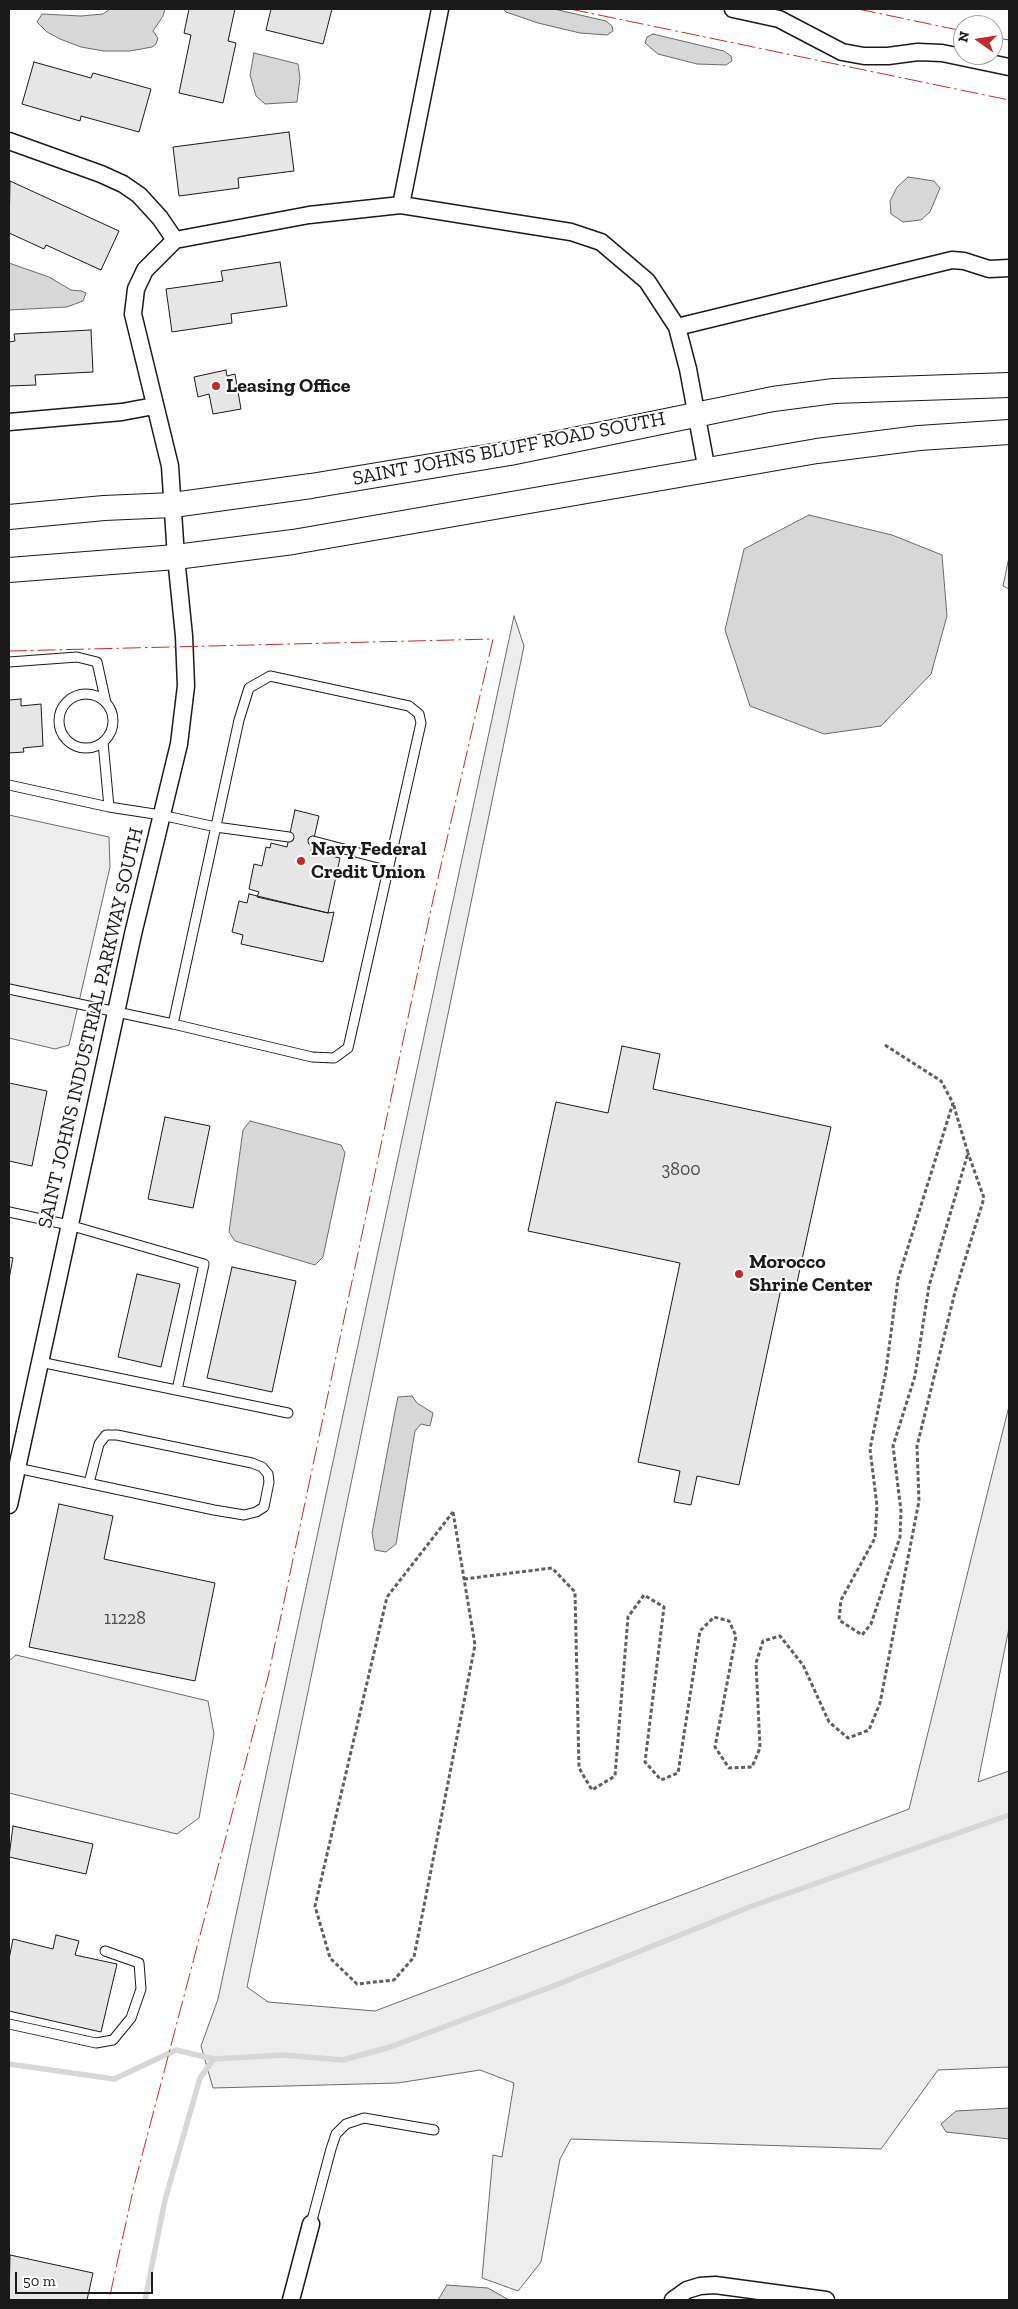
<!DOCTYPE html>
<style>
body{margin:0}
#map{position:relative;width:1018px;height:2309px;overflow:hidden;background:#fff;font-family:"Zilla Slab",serif}
canvas{display:block}
.frame{position:absolute;inset:0;border:10px solid #1a1a1a;pointer-events:none}
.north{position:absolute;left:953px;top:15px;width:50px;height:50px;box-sizing:border-box;background:#fff;border:1px solid #a3a3a3;border-radius:50%;rotate:283deg;font-size:14px;font-weight:700;line-height:20px;text-align:center;color:#1a1a1a}
.north::after{content:'';display:block;margin:auto;width:18px;height:22px;background:#c62828;clip-path:polygon(50% 0,100% 100%,50% 72%,0 100%)}
.scale{position:absolute;left:15px;top:2272px;width:138px;height:22px;box-sizing:border-box;border:2px solid #1a1a1a;border-top:0;padding-left:6px;font-size:15px;line-height:18px;white-space:nowrap;color:#1a1a1a;-webkit-text-stroke:4px #fff;paint-order:stroke}
</style>
<div id="map">
<canvas width="1018" height="2309"></canvas>
<div class="frame"></div>
<div class="north">N</div>
<div class="scale">50 m</div>
</div>
<script>
const c = document.querySelector('canvas').getContext('2d');
c.lineJoin = 'round';
function fill(path, color) { c.fillStyle = color; c.fill(path, 'evenodd'); }
const shape = rows => new Path2D(rows.map(r => 'M' + r).join(''));
function stroke(path, color, width, dash) { c.strokeStyle = color; c.lineWidth = width; c.lineCap = dash ? 'butt' : 'round'; c.setLineDash(dash || []); c.stroke(path); }
function write(font, color, halo, rows, align = 'center') {
  c.font = font + ' "Zilla Slab",serif'; c.lineWidth = 4; c.setLineDash([]); c.textBaseline = 'middle'; c.strokeStyle = halo; c.fillStyle = color; for (const [text, x, y, turn = 0] of rows) {
    c.save(); c.translate(x, y); c.rotate((+turn || 0) * Math.PI / 180); c.textAlign = isNaN(turn) ? turn : align; if (halo) c.strokeText(text, 0, 0); c.fillText(text, 0, 0); c.restore();
  }
}
const built = shape([
 [1009,557,1009,589,1003,586,1009,557],
 [514,616,524,646,247,1987,268,2002,375,2011,909,1809,1009,1406,1009,1628,978,1782,1009,1771,1009,2067,938,2070,881,2149,571,2139,560,2159,541,2262,518,2291,482,2278,493,2155,502,2157,514,2083,480,2070,398,2083,213,2088,201,2046,218,1999,514,616],
 [9,815,109,837,110,867,69,1045,55,1049,9,1038,9,815],
 [16,1655,208,1701,214,1734,199,1818,177,1834,9,1793,9,1661,16,1655]
]);
fill(built, '#ededed');
stroke(built, '#6a6a6a', 1);
const water = shape([
 [110,9,165,9,163,16,153,31,158,38,156,44,152,47,130,51,104,51,81,47,60,39,47,32,37,22,42,14,81,16,103,14,110,9],
 [503,9,554,9,606,21,612,26,613,31,607,35,580,33,538,23,506,12,503,9],
 [653,34,724,51,731,56,732,61,726,65,697,64,658,54,645,43,647,37,653,34],
 [254,53,298,64,300,78,297,102,265,104,256,96,250,75,254,53],
 [908,177,934,181,940,188,930,212,921,220,903,222,891,214,890,201,897,187,908,177],
 [9,263,49,277,71,290,81,291,86,293,83,301,67,307,9,310,9,263],
 [809,515,892,535,942,555,947,616,931,674,881,726,824,734,750,706,725,630,744,549,809,515],
 [250,1121,341,1145,345,1153,323,1257,315,1265,235,1241,229,1232,243,1130,250,1121],
 [412,1396,417,1403,433,1413,430,1426,421,1424,415,1431,396,1544,386,1552,375,1550,372,1533,396,1406,398,1397,412,1396],
 [1009,2108,1009,2139,946,2132,941,2124,956,2111,1009,2108],
 [447,2285,488,2288,509,2300,438,2300,447,2285]
]);
fill(water, '#d7d7d7');
stroke(water, '#6a6a6a', 1);
stroke(shape([
 [9,2064,114,2079,176,2050,214,2059],
 [145,2300,165,2200,200,2078,214,2059,283,2055,343,2060,390,2047,551,1987,752,1906,1009,1815]
]), '#d7d7d7', 5.5);
const building = shape([
 [189,9,235,9,228,41,236,43,223,103,179,93,191,35,184,33,189,9],
 [271,9,332,9,323,44,266,30,271,9],
 [34,62,91,78,93,73,151,89,139,132,81,116,80,121,22,104,34,62],
 [289,132,294,171,238,178,239,188,179,196,173,147,289,132],
 [10,181,119,231,101,270,46,245,44,249,9,233,10,181],
 [280,262,287,306,231,314,232,323,172,332,166,289,223,281,221,271,280,262],
 [91,330,93,372,35,375,36,385,9,386,9,342,15,341,14,334,91,330],
 [226,370,227,376,235,374,241,409,213,414,209,394,198,397,194,377,226,370],
 [21,699,21,706,41,704,43,746,23,748,24,752,9,753,9,700,21,699],
 [295,810,319,816,311,851,340,858,328,913,257,897,259,892,249,889,254,864,262,866,266,847,270,848,271,843,287,847,295,810],
 [249,894,328,913,334,912,323,962,241,944,243,935,232,932,239,901,247,903,249,894],
 [622,1046,660,1054,653,1089,831,1127,796,1287,782,1284,739,1485,697,1476,691,1505,674,1502,680,1471,638,1462,680,1263,528,1231,556,1102,608,1113,622,1046],
 [9,1083,47,1091,32,1166,9,1161,9,1083],
 [165,1117,210,1126,193,1208,148,1199,165,1117],
 [9,1257,13,1258,9,1279,9,1257],
 [232,1267,296,1281,272,1392,207,1378,232,1267],
 [137,1274,180,1284,161,1367,118,1357,137,1274],
 [59,1504,113,1516,104,1559,215,1583,195,1681,29,1647,59,1504],
 [13,1826,93,1844,86,1874,9,1857,13,1826],
 [56,1935,79,1941,75,1955,117,1964,101,2032,9,2011,9,1959,13,1939,53,1949,56,1935],
 [10,2255,93,2273,87,2300,9,2300,10,2255]
]);
fill(building, '#e6e6e6');
stroke(building, '#1a1a1a', 1);
const service = shape([
 [9,662,77,657,97,662,106,703],
 '59 721a27 27 0 1 1 54 0a27 27 0 1 1-54 0Z',
 [103,742,109,807],
 [9,785,109,807,161,815,216,827,289,837],
 [313,841,390,861],
 [9,989,173,1024,239,720,249,688,270,676,409,706,419,714,421,723,348,1048,334,1058,312,1057,173,1024],
 [9,1212,69,1225,204,1264,177,1390],
 [40,1362,288,1413],
 [17,1468,214,1510,244,1515,256,1512,264,1507,269,1482,268,1474,262,1467,252,1463,117,1435,106,1435,99,1444,89,1483],
 [9,2024,96,2043,113,2040,131,2018,141,1989,139,1963,105,1951],
 [311,2224,331,2149,336,2134,346,2124,364,2118,434,2130]
]);
const minor = shape([
 [733,9,779,19,842,52,864,56,888,56,918,52,942,53,1009,67],
 [9,141,101,174,123,184,139,195,160,218,175,240],
 [401,205,440,9],
 [677,327,952,260,964,261,989,269,1009,268],
 [9,422,122,412,154,406],
 [9,1505,133,934,179,744,186,686,184,636,176,557,170,466,133,314,136,289,145,270,175,240,309,215,401,205,571,232,601,242,647,281,677,327,688,369,707,471],
 [291,2300,311,2224],
 [673,2300,687,2290,700,2286,715,2285,826,2300]
]);
const secondary = shape([
 [9,517,104,508,173,505,311,486,510,453,773,399,834,391,1009,385],
 [9,570,176,557,293,542,817,451,919,438,1009,432]
]);
stroke(service, '#1a1a1a', 11);
stroke(minor, '#1a1a1a', 19);
stroke(secondary, '#1a1a1a', 26);
stroke(shape([
 [885,1045,941,1081,953,1103,898,1279,886,1371,870,1449,877,1506,875,1538,841,1600,839,1620,862,1635,871,1624,900,1537,901,1511,893,1446,915,1376,929,1286,968,1153,953,1103],
 [453,1512,475,1645,414,1957,394,1980,357,1984,330,1958,315,1906,387,1597,453,1512],
 [464,1579,552,1568,575,1592,579,1768,592,1790,615,1776,628,1617,644,1595,664,1607,645,1762,661,1780,678,1773,700,1631,714,1617,729,1621,736,1636,715,1747,729,1768,752,1767,760,1748,756,1663,763,1641,780,1636,803,1665,829,1722,848,1738,869,1730,880,1703,919,1501,917,1446,955,1292,984,1198,968,1153]
]), '#5f5f5f', 3, [4, 2.5]);
stroke(service, '#fff', 9);
stroke(minor, '#fff', 16);
stroke(secondary, '#fff', 24);
stroke(shape([
 [570,9,1009,100],
 [858,9,963,31],
 [993,37,1009,40],
 [9,651,493,639,433,900,268,1677,134,2186,109,2300]
]), '#c62828', 1, [18, 4, 2.5, 4]);
for (const [x, y, r, color] of [
 [216,386,5,"#c62828"],
 [301,861,5,"#c62828"],
 [739,1274,5,"#c62828"]
]) { const dot = new Path2D(); dot.arc(x, y, r, 0, 2 * Math.PI); c.fillStyle = color; c.fill(dot); stroke(dot, '#fff', 2); }
write('18px', '#4d4d4d', null, [
 ["3800",681,1170],
 ["11228",125,1619]
]);
write('bold 20px', '#1a1a1a', '#fff', [
 ["Leasing Office",226,386],
 ["Navy Federal",311,849],
 ["Credit Union",311,872],
 ["Morocco",749,1262],
 ["Shrine Center",749,1285]
], 'left');
write('20px', '#1a1a1a', '#fff', [
 ["SAINT JOHNS BLUFF ROAD SOUTH",509,449,-11],
 ["SAINT JOHNS INDUSTRIAL PARKWAY SOUTH",91,1028,-77]
]);
</script>
